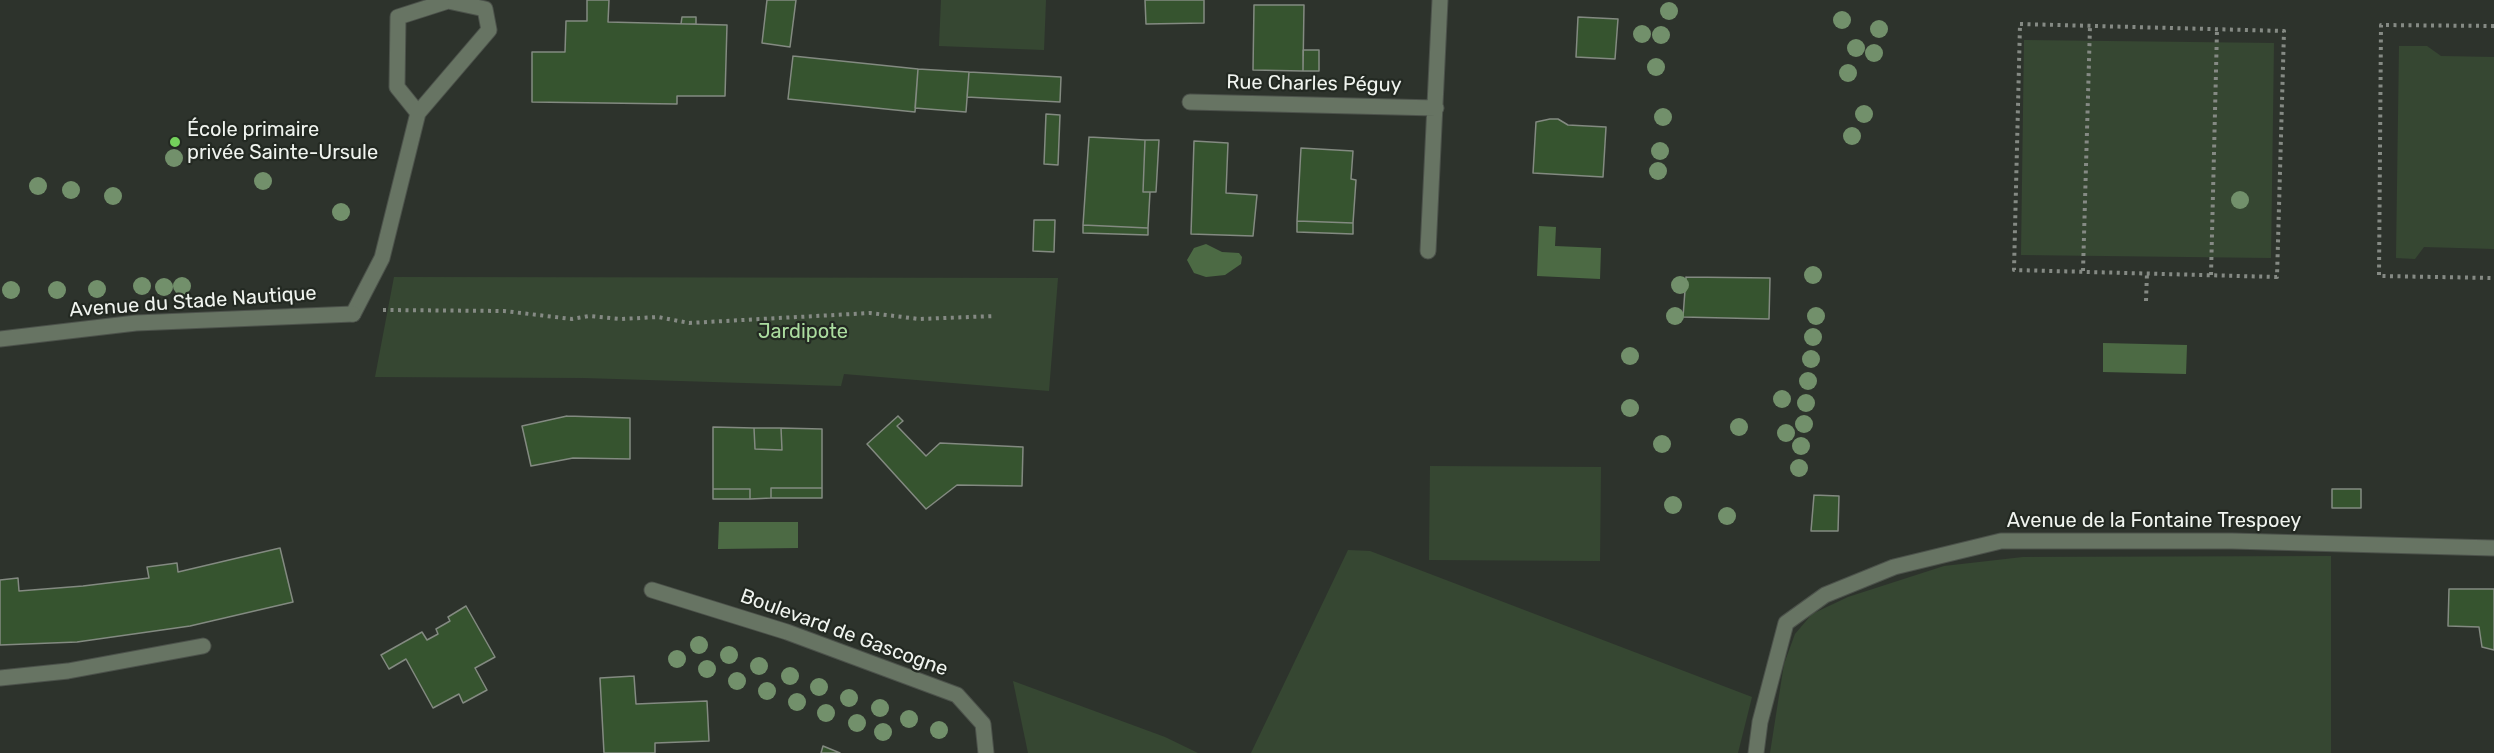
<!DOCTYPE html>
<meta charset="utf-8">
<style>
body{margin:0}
canvas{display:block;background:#2d332c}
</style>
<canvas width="2494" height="753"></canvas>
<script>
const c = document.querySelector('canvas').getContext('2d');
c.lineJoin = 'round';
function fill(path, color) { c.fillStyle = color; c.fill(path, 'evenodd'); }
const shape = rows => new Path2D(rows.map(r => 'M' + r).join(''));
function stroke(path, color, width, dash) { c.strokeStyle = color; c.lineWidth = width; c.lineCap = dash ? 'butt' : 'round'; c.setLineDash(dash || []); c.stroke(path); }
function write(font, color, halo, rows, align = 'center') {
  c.font = font + ' Rubik,sans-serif'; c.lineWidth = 4.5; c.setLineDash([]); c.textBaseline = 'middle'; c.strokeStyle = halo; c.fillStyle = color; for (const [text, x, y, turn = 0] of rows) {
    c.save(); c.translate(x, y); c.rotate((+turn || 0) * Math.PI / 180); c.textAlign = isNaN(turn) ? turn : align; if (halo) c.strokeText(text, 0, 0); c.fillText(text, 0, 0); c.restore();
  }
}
fill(shape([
 [941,0,1046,0,1044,50,939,46],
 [2024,40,2274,43,2271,258,2021,255],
 [2399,46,2427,46,2441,56,2494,57,2494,249,2424,247,2415,259,2396,258],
 [394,277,1058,278,1049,391,844,374,841,386,584,378,375,377],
 [1430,466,1601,467,1600,561,1429,560],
 [1348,550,1370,551,1752,697,1738,753,1251,753],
 [2331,556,2331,753,1770,753,1784,664,1795,634,1812,614,1848,597,1944,566,2023,557],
 [1013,681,1165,737,1198,753,1028,753]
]), '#364732');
fill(shape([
 [1539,226,1556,227,1555,246,1601,248,1600,279,1537,276],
 [1206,244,1222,252,1239,253,1242,257,1241,264,1225,275,1206,277,1194,273,1187,260,1194,248],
 [2103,343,2187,345,2186,374,2103,372],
 [719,522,798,522,798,548,718,549]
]), '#4c6a44');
const building = shape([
 [587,0,609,0,608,22,727,25,725,96,677,96,677,104,532,102,532,52,565,52,566,21,587,21,587,0],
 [767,0,796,0,790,47,762,43,767,0],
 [1145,0,1204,0,1204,23,1146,24,1145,0],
 [1254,5,1304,5,1303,71,1253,70,1254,5],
 [682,17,696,17,696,24,681,24,682,17],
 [1578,17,1618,19,1615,59,1576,57,1578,17],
 [1303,50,1319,50,1319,71,1303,71,1303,50],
 [793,56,918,69,915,112,788,99,793,56],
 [918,69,969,72,966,112,915,108,918,69],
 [969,72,1061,77,1060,102,967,97,969,72],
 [1046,114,1060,115,1058,165,1044,164,1046,114],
 [1550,119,1558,119,1568,125,1606,127,1603,177,1533,173,1536,122,1550,119],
 [1089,137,1145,140,1143,192,1150,192,1148,228,1083,225,1089,137],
 [1145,140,1159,140,1156,192,1143,192,1145,140],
 [1194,141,1228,143,1226,193,1257,195,1253,236,1191,234,1194,141],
 [1301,148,1353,151,1351,179,1356,180,1353,223,1297,221,1301,148],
 [1034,220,1055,220,1054,252,1033,251,1034,220],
 [1297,221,1353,223,1353,234,1297,232,1297,221],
 [1083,225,1148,228,1148,235,1083,233,1083,225],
 [1686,277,1770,278,1769,319,1683,317,1686,277],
 [567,416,630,418,630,459,573,458,531,466,522,426,567,416],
 [898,416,903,421,897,426,926,456,940,443,1023,447,1022,486,957,485,926,509,867,444,898,416],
 [713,427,754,428,755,449,782,450,781,428,822,429,822,488,771,488,771,498,750,499,750,489,713,489,713,427],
 [754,428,781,428,782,450,755,449,754,428],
 [771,488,822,488,822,498,771,498,771,488],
 [713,489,750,489,750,499,713,499,713,489],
 [2332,489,2361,489,2361,508,2332,508,2332,489],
 [1814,495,1839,496,1838,531,1811,531,1814,495],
 [280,548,293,602,190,626,77,642,0,645,0,580,18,578,19,591,83,586,149,578,147,567,177,563,178,572,280,548],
 [2449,589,2494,589,2494,650,2482,647,2479,627,2448,626,2449,589],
 [466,606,495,657,475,668,487,690,463,703,459,694,433,708,406,659,389,669,381,655,422,632,427,640,438,634,436,629,450,621,448,617,466,606],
 [634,676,636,704,707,701,709,741,655,743,655,753,604,753,600,678,634,676],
 [823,746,840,753,821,753,823,746]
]);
fill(building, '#36542f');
stroke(building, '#838a81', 1.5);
const service = shape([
 [353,314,382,258,418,113,489,30,485,9,448,1,398,17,397,87,418,113],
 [0,678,68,671,203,646]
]);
const minor = shape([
 [1190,102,1436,108],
 [1428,251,1440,0],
 [0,339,136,323,353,314],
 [652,590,787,632,957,695,983,724,986,753],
 [1756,753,1760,722,1786,623,1825,595,1894,567,2001,541,2232,541,2494,548]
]);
stroke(service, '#4c524b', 17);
stroke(minor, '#4c524b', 17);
stroke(shape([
 [2020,24,2284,31,2277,277,2014,270,2020,24],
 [2494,26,2381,25,2379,276,2494,278],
 [2083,271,2090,26],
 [2211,275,2217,30],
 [2146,301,2147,273],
 [383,310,504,311,572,319,589,316,621,319,658,317,689,323,870,313,919,319,995,316]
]), '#858a84', 4, [3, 4.5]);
stroke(service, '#677463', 15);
stroke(minor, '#677463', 15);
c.fillStyle = '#72906b';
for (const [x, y] of [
 [1669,11],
 [1842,20],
 [1879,29],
 [1642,34],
 [1661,35],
 [1856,48],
 [1874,53],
 [1656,67],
 [1848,73],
 [1864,114],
 [1663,117],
 [1852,136],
 [1660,151],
 [174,158],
 [1658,171],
 [263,181],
 [38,186],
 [71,190],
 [113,196],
 [2240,200],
 [341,212],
 [1813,275],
 [1680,285],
 [142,286],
 [182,286],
 [164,287],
 [97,289],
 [11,290],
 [57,290],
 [1675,316],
 [1816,316],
 [1813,337],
 [1630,356],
 [1811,359],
 [1808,381],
 [1782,399],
 [1806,403],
 [1630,408],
 [1804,424],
 [1739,427],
 [1786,433],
 [1662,444],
 [1801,446],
 [1799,468],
 [1673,505],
 [1727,516],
 [699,645],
 [729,655],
 [677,659],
 [759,666],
 [707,669],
 [790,676],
 [737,681],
 [819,687],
 [767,691],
 [849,698],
 [797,702],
 [880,708],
 [826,713],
 [909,719],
 [857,723],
 [939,730],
 [883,732]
]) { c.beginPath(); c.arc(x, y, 9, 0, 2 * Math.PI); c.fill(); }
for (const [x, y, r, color] of [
 [175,142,6,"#74d25b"]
]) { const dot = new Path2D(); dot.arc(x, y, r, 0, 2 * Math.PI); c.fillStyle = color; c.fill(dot); stroke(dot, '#232922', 2); }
write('20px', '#f0f4ef', '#232922', [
 ["Rue Charles Péguy",1314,84,1],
 ["Avenue du Stade Nautique",193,302,-4],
 ["Avenue de la Fontaine Trespoey",2154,521],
 ["Boulevard de Gascogne",844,633,20]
]);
write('20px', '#f0f4ef', '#232922', [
 ["École primaire",187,130],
 ["privée Sainte-Ursule",187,153]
], 'left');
write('20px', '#abdc9f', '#232922', [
 ["Jardipote",803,332]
]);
</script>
